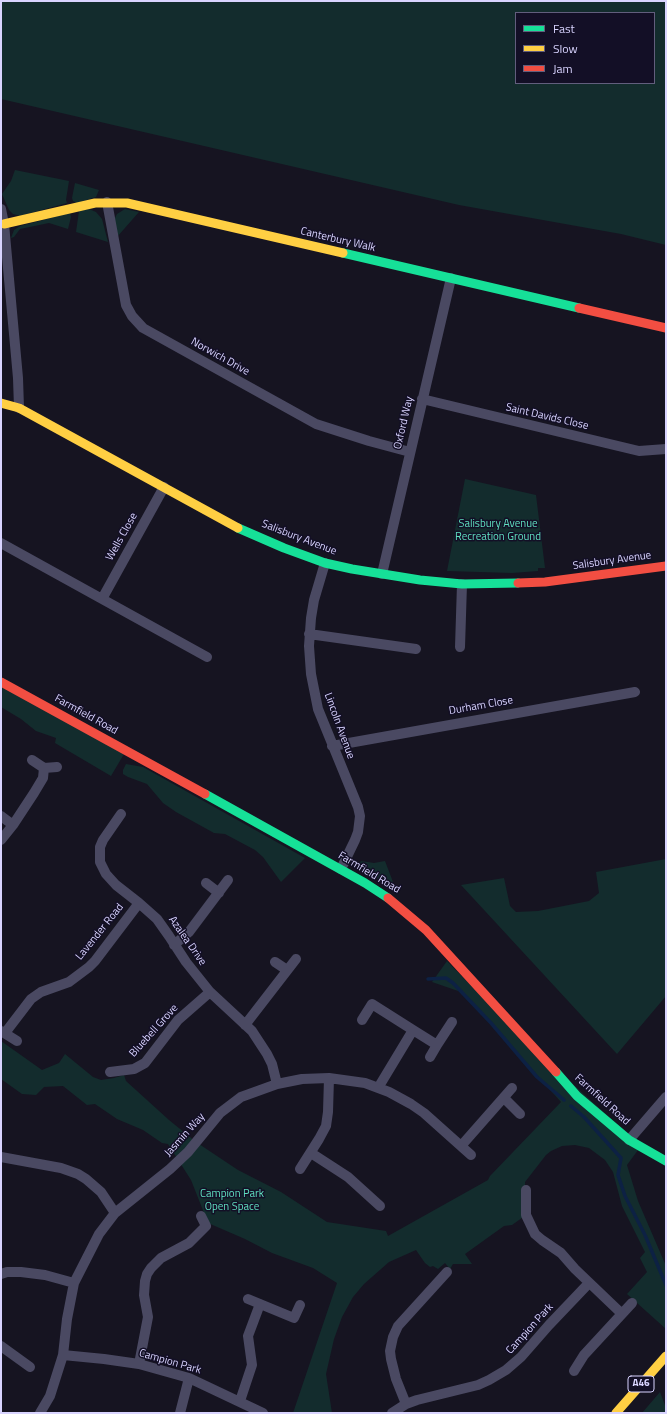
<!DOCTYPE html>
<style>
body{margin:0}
#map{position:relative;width:667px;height:1414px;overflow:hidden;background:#161421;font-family:"Titillium Web",sans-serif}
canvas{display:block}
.frame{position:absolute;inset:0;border:2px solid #d9d4ff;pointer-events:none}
.legend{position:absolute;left:515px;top:12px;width:140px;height:72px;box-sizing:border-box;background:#130f26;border:1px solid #625e7d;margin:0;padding:5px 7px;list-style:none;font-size:12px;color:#d9d4ff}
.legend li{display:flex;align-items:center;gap:8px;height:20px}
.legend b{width:20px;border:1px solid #625e7d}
</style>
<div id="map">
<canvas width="667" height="1414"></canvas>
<div class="frame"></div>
<ul class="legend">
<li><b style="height:5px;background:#16e098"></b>Fast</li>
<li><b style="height:5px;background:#ffcf43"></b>Slow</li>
<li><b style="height:5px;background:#f24e42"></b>Jam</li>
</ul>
</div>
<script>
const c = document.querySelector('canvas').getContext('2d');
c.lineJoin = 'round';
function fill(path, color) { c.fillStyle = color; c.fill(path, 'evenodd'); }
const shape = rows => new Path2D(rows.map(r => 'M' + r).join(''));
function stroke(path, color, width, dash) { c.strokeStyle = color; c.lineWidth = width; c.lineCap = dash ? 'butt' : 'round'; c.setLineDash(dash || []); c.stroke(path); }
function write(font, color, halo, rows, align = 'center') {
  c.font = font + ' "Titillium Web",sans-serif'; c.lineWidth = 3; c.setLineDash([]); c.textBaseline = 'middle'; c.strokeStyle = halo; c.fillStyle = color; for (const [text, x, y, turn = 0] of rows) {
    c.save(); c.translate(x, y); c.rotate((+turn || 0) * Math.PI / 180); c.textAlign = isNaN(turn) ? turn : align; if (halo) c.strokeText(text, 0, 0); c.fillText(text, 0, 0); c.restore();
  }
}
fill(shape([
 [1,1,666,1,666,245,621,234,459,205,1,99],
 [516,13,654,13,654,83,516,83],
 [15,170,69,181,66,200,67,203,20,216,13,214,9,210,2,194,11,181],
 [75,183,99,190,96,197,77,203,73,201,72,198],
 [89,209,96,212,102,219,108,242,76,232,79,211],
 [125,209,139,212,117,237,114,220,117,214],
 [70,213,71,217,68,229,49,223,20,229,14,237,11,238,14,230,20,226],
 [465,479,536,495,545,568,538,568,538,571,512,573,447,571],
 [1,686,124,754,111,776,55,743,56,738,36,731,21,719,1,707],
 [126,764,143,767,305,858,281,882,263,857,255,850,225,834,214,833,176,812,163,803,147,784,128,777,123,774,123,770],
 [666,859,666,996,617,1054,461,885,504,878,510,906,516,912,538,911,589,901,599,893,596,872],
 [361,861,374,863,385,861,393,882,392,885,388,885,372,875,359,864],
 [447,961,520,1036,641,1146,627,1165,638,1201,666,1266,666,1329,627,1294,647,1272,640,1258,645,1252,622,1206,613,1172,605,1160,589,1148,575,1145,562,1146,551,1151,546,1155,525,1182,526,1215,512,1225,504,1226,465,1254,472,1264,453,1264,450,1269,445,1263,438,1269,433,1266,430,1267,425,1263,416,1250,389,1262,364,1284,353,1297,342,1317,334,1339,326,1374,332,1413,293,1413,337,1283,313,1268,272,1253,245,1239,208,1223,191,1180,168,1144,162,1143,143,1130,117,1119,95,1104,87,1105,63,1086,44,1087,36,1095,22,1094,1,1079,1,1041,42,1070,59,1063,65,1054,93,1077,101,1080,114,1078,124,1075,126,1081,169,1120,196,1142,238,1170,281,1192,327,1222,386,1231,388,1236,488,1180,490,1176,561,1102,464,993,432,982],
 [660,1392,666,1408,666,1413,642,1413]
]), '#132c2d');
stroke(shape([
 [428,979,446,978,453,983,491,1023,537,1077,564,1100],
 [571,1106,584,1117,621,1158,618,1175,625,1196,645,1235,666,1285]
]), '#0d2144', 3.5);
stroke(shape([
 [107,202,126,305,132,316,143,328,316,424,369,441,410,452],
 [1,209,4,224,18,378,19,408],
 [422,399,639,451,666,449],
 [1,543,207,657],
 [325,563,314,600,311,618,309,646,311,674,318,709,358,807,360,816,358,832,355,840,341,869],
 [382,574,451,278],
 [102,599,164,487],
 [309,634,416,649],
 [460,647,462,584],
 [332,746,635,692],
 [32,760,44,768,57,767],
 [121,814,103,840,100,847,100,862,106,874,116,885,139,903,157,919,169,936,186,962,210,992,252,1031,267,1054,272,1064,277,1084],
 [1,816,13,825],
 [1,840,13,825,34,793,43,778,44,768],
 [206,883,219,893],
 [174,945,189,932,228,880],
 [275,962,287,970],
 [362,1020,372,1004,413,1030,378,1088],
 [245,1025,296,959],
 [413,1030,437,1045,452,1022],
 [1,1031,17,1041],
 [5,1033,31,999,41,992,69,982,89,967,95,961,139,903],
 [430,1057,437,1045],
 [110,1072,134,1069,145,1063,178,1020,210,992],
 [504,1098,520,1114],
 [629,1140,666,1097],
 [461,1146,512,1088],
 [311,1153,348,1177,380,1206],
 [1,1157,61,1168,78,1174,86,1179,101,1192,115,1213],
 [300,1169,319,1139,326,1126,328,1112,329,1078],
 [526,1190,526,1215,535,1234,542,1240,561,1253,575,1269,621,1313],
 [1,1274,7,1272,21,1272,45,1275,74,1283],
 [248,1299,294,1318,300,1305],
 [1,1346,30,1367],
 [63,1355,104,1359,139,1364,189,1378,263,1413],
 [139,1364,148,1317,144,1295,145,1281,147,1274,151,1268,161,1258,189,1243,206,1226,201,1216],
 [574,1371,584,1355,632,1303],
 [240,1401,252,1365,248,1336,260,1304],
 [406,1404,396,1379,391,1359,390,1351,393,1337,398,1326,447,1272],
 [40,1413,50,1396,63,1355,67,1319,74,1283,99,1234,115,1213,170,1169,188,1152,220,1113,241,1097,277,1084,302,1079,329,1078,365,1083,389,1092,411,1104,424,1113,471,1155],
 [180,1413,189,1378],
 [392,1413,406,1404,417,1400,478,1385,489,1380,506,1370,521,1357,549,1325,589,1283]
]), '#4a4962', 10);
stroke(shape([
 [343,253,579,308],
 [238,528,284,548,325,563,352,569,420,580,462,584,518,583],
 [205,794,365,883,388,898],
 [556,1072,577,1096,629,1140,666,1161]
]), '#16e098', 9);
stroke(shape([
 [4,224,95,203,127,203,343,253],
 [1,403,19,408,238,528],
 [616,1413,666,1356]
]), '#ffcf43', 9);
stroke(shape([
 [579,308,666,328],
 [518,583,545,582,666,566],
 [1,682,205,794],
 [388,898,426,930,556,1072]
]), '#f24e42', 9);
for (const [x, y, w] of [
 [641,1384,26]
]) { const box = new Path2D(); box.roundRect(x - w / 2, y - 8, w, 16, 3); c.fillStyle = '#130f26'; c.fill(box); stroke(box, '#d9d4ff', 1); }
write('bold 10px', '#d9d4ff', null, [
 ["A46",641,1384]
]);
write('11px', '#d9d4ff', '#130f26', [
 ["Canterbury Walk",338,240,13],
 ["Norwich Drive",220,357,29],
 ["Saint Davids Close",547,417,13],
 ["Oxford Way",404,423,-77],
 ["Wells Close",122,537,-61],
 ["Salisbury Avenue",299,538,21],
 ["Salisbury Avenue",612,561,-8],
 ["Durham Close",481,706,-10],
 ["Farmfield Road",86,715,29],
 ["Lincoln Avenue",339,726,70],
 ["Farmfield Road",369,873,31],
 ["Lavender Road",100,932,-51],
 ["Azalea Drive",187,941,55],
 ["Bluebell Grove",154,1031,-48],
 ["Farmfield Road",602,1100,42],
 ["Jasmin Way",185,1135,-48],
 ["Campion Park",530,1329,-48],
 ["Campion Park",170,1362,16]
]);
write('11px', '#5fe0c0', '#130f26', [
 ["Salisbury Avenue",498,524],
 ["Recreation Ground",498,537],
 ["Campion Park",232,1194],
 ["Open Space",232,1207]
]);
</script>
